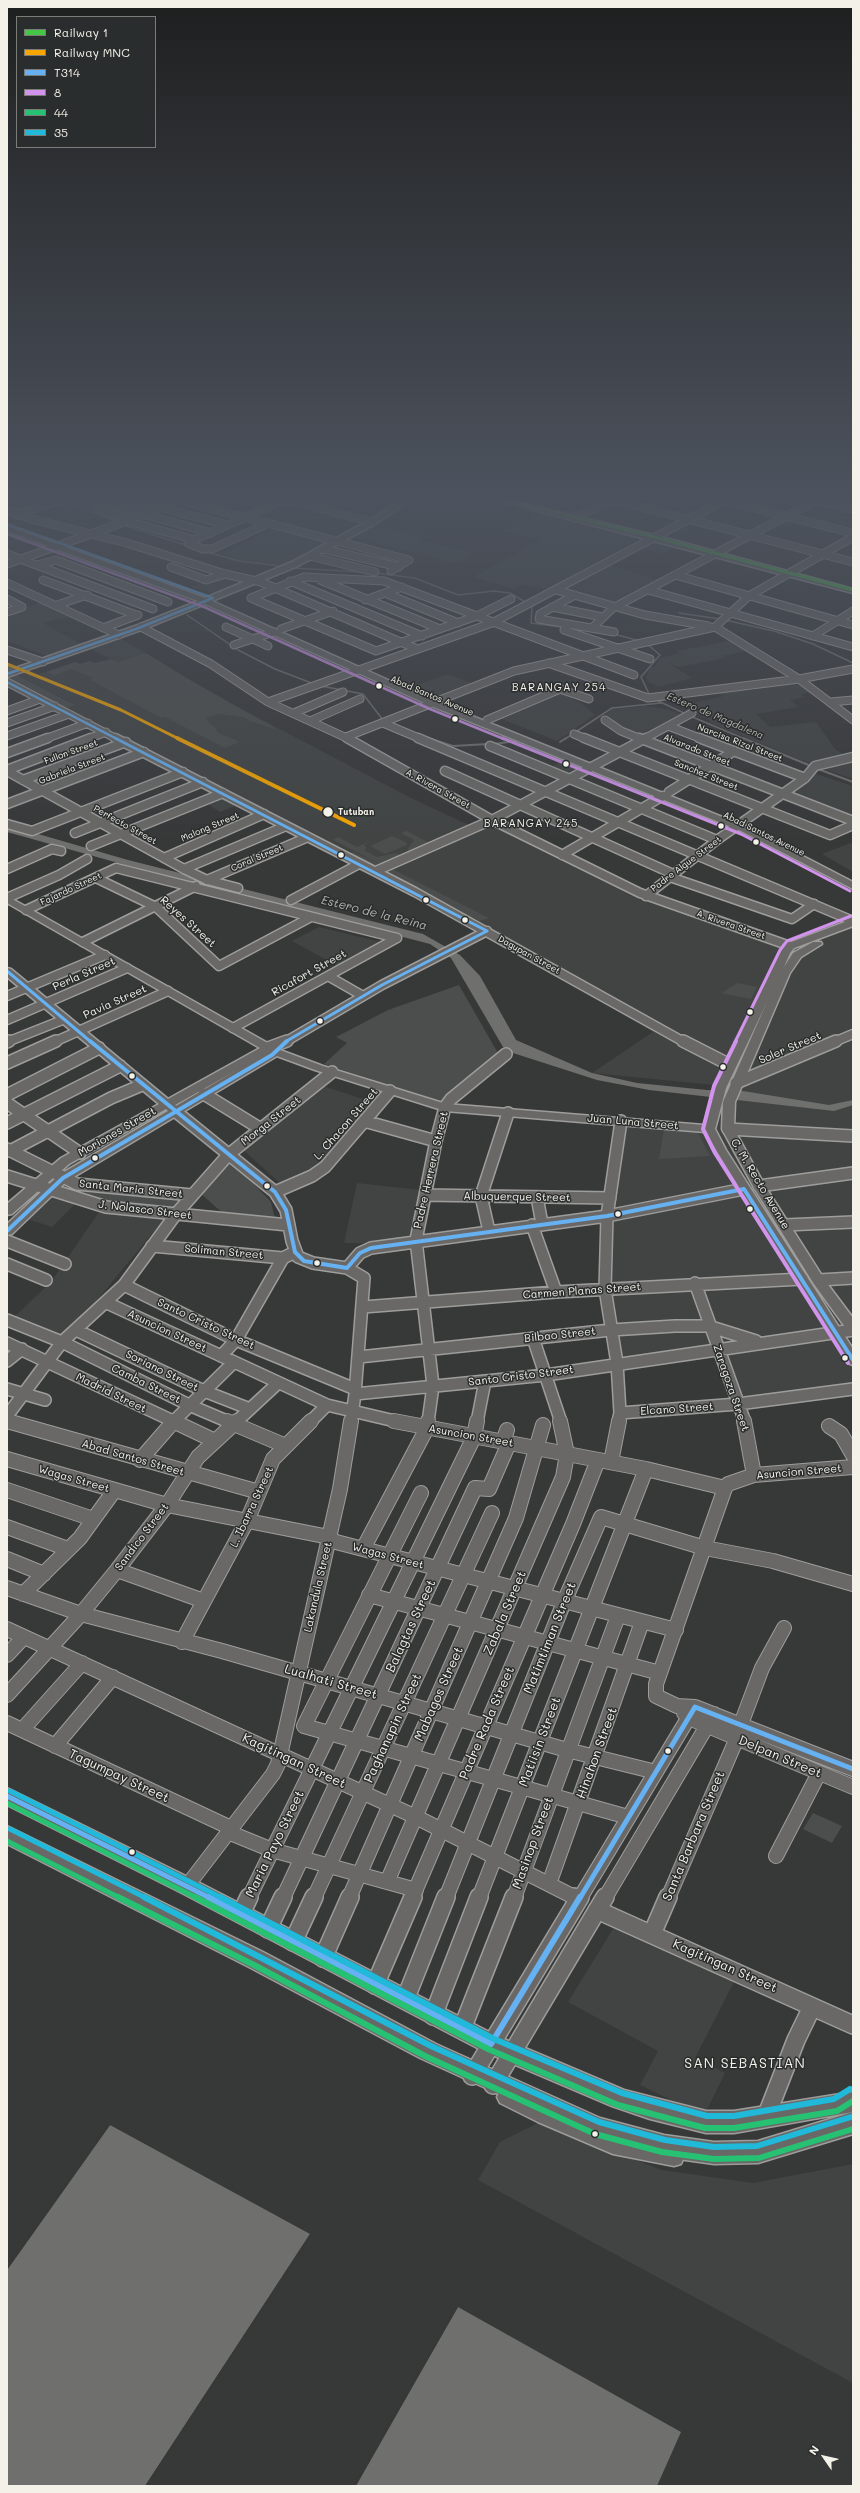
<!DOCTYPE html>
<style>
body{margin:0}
#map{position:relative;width:860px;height:2493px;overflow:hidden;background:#373838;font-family:Mali,sans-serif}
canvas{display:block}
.frame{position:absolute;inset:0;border:8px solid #f4f1e8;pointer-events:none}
.legend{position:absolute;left:16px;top:16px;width:140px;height:132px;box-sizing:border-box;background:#2a2d2e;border:1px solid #7b7b78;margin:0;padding:5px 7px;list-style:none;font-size:12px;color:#f4f1e8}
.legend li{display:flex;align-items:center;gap:8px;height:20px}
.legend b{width:20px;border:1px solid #7b7b78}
.north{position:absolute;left:804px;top:2437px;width:40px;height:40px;-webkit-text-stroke:3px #2a2d2e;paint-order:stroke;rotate:304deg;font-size:11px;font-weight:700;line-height:16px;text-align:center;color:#f4f1e8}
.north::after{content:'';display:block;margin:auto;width:14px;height:18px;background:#f4f1e8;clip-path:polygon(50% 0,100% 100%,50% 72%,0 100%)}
</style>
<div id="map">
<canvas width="860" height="2493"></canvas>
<div class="frame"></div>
<ul class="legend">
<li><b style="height:5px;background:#46c646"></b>Railway 1</li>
<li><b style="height:5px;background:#f7a600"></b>Railway MNC</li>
<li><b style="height:5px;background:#66b1f2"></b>T314</li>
<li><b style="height:5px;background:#d193ec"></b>8</li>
<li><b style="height:5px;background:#26c172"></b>44</li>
<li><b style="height:5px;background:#20b9da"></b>35</li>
</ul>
<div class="north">N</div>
</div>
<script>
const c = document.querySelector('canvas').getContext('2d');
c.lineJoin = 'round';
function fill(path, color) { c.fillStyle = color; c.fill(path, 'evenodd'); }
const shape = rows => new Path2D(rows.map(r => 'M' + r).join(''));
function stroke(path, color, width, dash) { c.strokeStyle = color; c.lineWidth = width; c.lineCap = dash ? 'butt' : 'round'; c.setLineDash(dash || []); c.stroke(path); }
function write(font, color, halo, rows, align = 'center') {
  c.font = font + ' Mali,sans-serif'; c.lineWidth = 3; c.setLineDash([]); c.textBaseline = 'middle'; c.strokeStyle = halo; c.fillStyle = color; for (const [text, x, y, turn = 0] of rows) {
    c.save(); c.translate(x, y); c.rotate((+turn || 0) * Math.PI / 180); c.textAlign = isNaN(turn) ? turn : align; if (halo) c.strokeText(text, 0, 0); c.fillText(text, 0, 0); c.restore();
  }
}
fill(shape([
 [539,511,642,536,548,589,522,585,514,589,473,577,540,540,503,530],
 [374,526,423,536,418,540,474,553,456,563,353,537],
 [276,528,331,543,284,566,240,560,221,554],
 [653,539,677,546,662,553,637,547],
 [605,564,660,580,614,605,560,591],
 [225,575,245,581,216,594,190,587],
 [45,601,74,615,42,623,82,644,46,656,7,641,7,614],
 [120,639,146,653,118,662,90,649],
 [730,641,747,651,723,656,726,658,678,667,668,663,692,678,658,687,649,682,646,678,650,667,656,666,660,658,680,653,677,651],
 [71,669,93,678,90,680,161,718,234,705,411,798,471,826,375,868,65,708,74,704,17,675,28,670,38,674,46,672,55,676],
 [448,674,473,684,441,697,415,686],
 [796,681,812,692,801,694,804,697,790,700,799,707,756,714,770,727,816,722,835,749,848,757,813,765,709,722,711,721,680,706,724,696,718,693],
 [560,692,582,704,595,715,557,741,497,717],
 [646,706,666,709,683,715,642,737,616,725,605,715,612,709],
 [853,758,853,779,816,766],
 [563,760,579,767,565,774,548,769],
 [816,774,853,786,853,819,789,794],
 [221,796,237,805,220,812,205,802],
 [492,820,639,893,791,947,853,920,853,1391,741,1402,718,1346,609,1370,603,1210,618,1116,702,1125,714,1085,592,1073,653,1032,485,935,371,874],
 [853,842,853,872,822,854],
 [319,927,385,943,339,967,292,941],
 [323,1086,372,1102,316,1168,280,1183,242,1149],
 [357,1183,421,1190,410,1237,369,1243,344,1243],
 [53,1195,77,1202,52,1227,27,1219],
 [99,1212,164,1219,99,1298,58,1340,12,1319,51,1282],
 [616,1924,734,1982,695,2058,725,2073,704,2116,640,2085,658,2051,568,2002],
 [538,2123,662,2170,753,2183,853,2164,853,2383,478,2180,500,2142]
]), '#414443');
fill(shape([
 [146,653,190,680,278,730,250,721,243,717,220,714,207,717,207,721,216,728,217,732,240,742,225,748,165,717,161,718,90,680,93,678,71,669,55,676,46,672,75,662,80,664,90,661,94,663,111,659,118,662],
 [17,675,75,705,65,708,7,678],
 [407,831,422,839,431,844,413,851,407,850,414,840,401,833],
 [392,836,406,842,407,845,385,854,370,846],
 [338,837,357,847,372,840,364,845,367,848,364,850,377,857,396,853,402,856,375,868,348,854,353,852,378,863,333,840],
 [392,869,489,918,479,921,388,874],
 [738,983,757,987,751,999,721,993],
 [459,985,499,1055,441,1102,324,1064,347,1043,336,1037,388,1010],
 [164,1108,169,1112,63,1173,58,1169],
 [664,1129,697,1131,710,1156,659,1159],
 [226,1162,253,1183,271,1202,275,1219,226,1216,199,1192],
 [60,1185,93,1188,181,1199,171,1211,113,1205,56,1189],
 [813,1813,842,1826,832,1843,803,1829]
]), '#4b4e4c');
fill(shape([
 [7,825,128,860,423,934,460,955,480,976,516,1040,592,1073,637,1083,707,1090,743,1091,829,1105,853,1100,853,1105,834,1111,649,1090,597,1080,513,1053,503,1047,451,958,430,944,122,864,7,832],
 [110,2125,310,2234,145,2486,7,2486,7,2270],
 [458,2307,681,2432,657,2486,356,2486]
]), '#6f706d');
fill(shape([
 [108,2124,110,2125,7,2270,7,2266],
 [310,2234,312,2235,148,2486,145,2486],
 [456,2307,458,2307,354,2486,354,2485]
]), '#373838');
stroke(shape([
 [66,500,116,522],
 [123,525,189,546],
 [207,552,239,561,280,566],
 [294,568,361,572],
 [376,573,415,578,458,595,494,591,510,593,532,606,531,623,576,629],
 [679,613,720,619],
 [187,615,238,650,275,669,314,684],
 [725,620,774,631,813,644,853,663],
 [614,634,640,641],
 [647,644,660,655,641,677,650,696],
 [321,686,363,694,383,720],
 [656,700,686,714],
 [690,716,745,739],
 [425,737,431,739],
 [565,739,612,708,661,703]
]), '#6f706d', 1.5);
stroke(shape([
 [428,738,453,746,488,744],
 [743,738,811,766],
 [560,742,566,738],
 [493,744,517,741],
 [818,769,853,782]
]), '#6f706d', 2);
const minorFar4 = shape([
 [120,496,95,507,131,522,195,540],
 [164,496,409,560,391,571],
 [273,496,372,522],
 [380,496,403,502],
 [599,496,853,562],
 [706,496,853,533],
 [799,496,853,509],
 [119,497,228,525],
 [502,500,510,496],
 [104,503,211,533],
 [7,510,35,520,127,543,225,574,261,582,417,649],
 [16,515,71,496],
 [574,518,615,499],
 [189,542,293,496],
 [188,543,203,549,212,549,269,523],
 [324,549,399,567],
 [7,554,153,609],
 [310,556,375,572],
 [7,564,116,525,178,499],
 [37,565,56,560,168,602],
 [171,567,206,580,225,574],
 [675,575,853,625],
 [43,580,136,615],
 [320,580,440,629],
 [290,581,422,636],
 [7,583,119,635],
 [556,590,645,615,708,626],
 [648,590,853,647],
 [385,593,458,623],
 [575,595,540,614,539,619,614,632],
 [251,598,304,577,384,581,634,675],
 [251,598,376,651,477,616,511,599],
 [7,599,22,607],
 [365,600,402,587],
 [57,605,87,595],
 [552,607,603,617],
 [7,612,22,607],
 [141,627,211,664,268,702,349,739],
 [226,627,268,646],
 [593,627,613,608,824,496],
 [715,627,799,679,853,720],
 [103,628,138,615],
 [281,629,333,611],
 [564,630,650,659],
 [813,636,853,611],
 [234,645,274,632],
 [7,650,43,662],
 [548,663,648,698,799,679,853,669],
 [7,668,15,671],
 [7,682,117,739],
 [268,702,492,623,733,496],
 [831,702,853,700],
 [7,711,40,699],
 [294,713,343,692],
 [487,720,560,689,589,699],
 [605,720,621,731,641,739],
 [310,721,360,699],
 [7,723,55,706],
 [383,723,421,739],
 [668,726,702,739],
 [574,734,586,739],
 [7,736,69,714],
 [346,737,514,671,715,627,749,596,853,537],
 [45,739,88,723],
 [88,739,106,732],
 [644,739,692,713]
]);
const minorFar3 = shape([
 [115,738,415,892,684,1042],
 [347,738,492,820,640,893,790,946],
 [418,738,853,921],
 [584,738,830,835,853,825],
 [639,738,853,821],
 [699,738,805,778],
 [490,746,717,840],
 [7,753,48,738],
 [7,770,91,738],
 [7,771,184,869,207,880,238,888],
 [445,771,673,874],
 [23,780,126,742],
 [669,792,734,751],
 [7,804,144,752],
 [7,824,32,831,183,772],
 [75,833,203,782],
 [91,846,223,793],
 [562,855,663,796],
 [164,858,264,814],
 [7,869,52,849,61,851],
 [184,869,286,826],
 [376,871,492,820,646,738],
 [670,877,792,919,814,904],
 [96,878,156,907,219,966,311,917],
 [207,880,308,837],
 [646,896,717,840,805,778,815,766,853,757],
 [7,898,59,875,87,859],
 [291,900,359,864],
 [26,910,116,868,397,938],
 [83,942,196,886],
 [328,976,363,996],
 [7,996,105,955],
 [7,1020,127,968],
 [233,1028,397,938],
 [7,1042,65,1019],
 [54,1042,168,991],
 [285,1042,382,985,487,931],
 [834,1042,853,1034]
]);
const minorFar2 = shape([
 [683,1041,730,1065],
 [7,1042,9,1041],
 [268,1048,287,1041],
 [7,1063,56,1041],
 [736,1083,836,1041],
 [204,1094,261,1129],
 [7,1095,99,1048],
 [7,1103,80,1153],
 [175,1111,275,1192,286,1210,292,1241,298,1257,313,1263,347,1268,364,1278,355,1394,351,1422],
 [364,1121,436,1141],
 [7,1123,120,1066],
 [728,1129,853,1136],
 [7,1149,77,1184,192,1195],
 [10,1151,111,1098,142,1085],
 [7,1176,106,1207,288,1225],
 [759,1186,853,1173],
 [275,1192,312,1176,325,1167,390,1091],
 [425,1195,610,1198],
 [537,1197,542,1224],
 [532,1225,556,1292],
 [785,1225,853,1222],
 [489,1231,481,1196,508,1113],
 [7,1241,65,1264],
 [152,1246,283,1258,295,1252],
 [7,1264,46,1280],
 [347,1268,360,1253,371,1248,607,1216,744,1189],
 [819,1280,853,1278],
 [695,1283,745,1422],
 [124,1285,236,1340,355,1389],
 [107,1303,327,1405,399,1422],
 [363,1307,556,1292,802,1279],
 [7,1320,62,1342,189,1405,229,1422],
 [76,1330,204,1391,250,1409],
 [533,1338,561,1422],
 [7,1343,175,1422],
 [221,1356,236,1340,283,1258],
 [359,1357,611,1330,675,1326,708,1326,756,1341],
 [7,1361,22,1349],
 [7,1389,45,1400],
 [355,1394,546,1375,853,1330],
 [620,1413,738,1404,853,1389],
 [7,1416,62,1342,124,1285,176,1214,228,1155,332,1072],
 [7,1421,11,1422],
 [173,1422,234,1362],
 [236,1422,278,1383],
 [310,1422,327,1405],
 [428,1422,433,1386,416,1240,436,1141,445,1107,451,1099,506,1054],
 [477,1422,485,1381],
 [618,1422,620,1413,617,1363,605,1289,607,1216,621,1121]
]);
const minorFar1 = shape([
 [7,1421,259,1492],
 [173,1421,215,1441],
 [227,1421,286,1446],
 [394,1421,646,1469,725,1488,728,1484,754,1475,853,1467],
 [744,1421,754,1475],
 [829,1426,841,1434,853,1455],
 [503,1442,507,1430],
 [7,1459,167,1505,324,1536,336,1542,676,1630],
 [140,1460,174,1421],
 [611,1462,619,1421],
 [725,1488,656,1684,656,1696,677,1706,695,1707,853,1769],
 [7,1490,93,1519],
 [421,1493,304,1726,628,1817],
 [7,1527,68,1549],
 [363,1549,427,1428,428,1421],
 [7,1559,44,1574],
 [117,1570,204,1601],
 [7,1588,81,1614,222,1651,567,1750,656,1772],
 [23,1594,80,1538,114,1491],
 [369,1595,660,1673],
 [7,1629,416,1817,576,1898],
 [182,1642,247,1521,273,1459,311,1421],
 [7,1655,24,1637],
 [7,1695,81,1614,117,1570,167,1505,198,1457,237,1421],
 [684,1713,689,1718,853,1787],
 [7,1723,231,1828],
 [741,1724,762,1668,784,1628],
 [22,1730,82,1663],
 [55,1746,113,1677],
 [228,1832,272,1850,416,1890],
 [776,1856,819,1773],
 [387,1882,563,1477,567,1454,560,1421],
 [549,1884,642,1622],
 [187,1886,273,1774,278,1764,340,1489,351,1421],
 [249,1898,474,1437,477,1421],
 [283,1898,475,1488,489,1489,509,1443],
 [314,1898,492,1513],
 [349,1898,516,1518,543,1425],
 [412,1898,573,1524,598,1460],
 [446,1898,564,1602,601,1517,705,1548,773,1561,853,1584],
 [479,1898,646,1469],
 [514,1898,618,1616],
 [580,1898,695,1707],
 [605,1898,714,1714],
 [668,1898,737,1738]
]);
const minor = shape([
 [574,1897,579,1899],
 [597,1910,853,2025],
 [241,1914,249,1897],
 [268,1929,283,1897],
 [652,1934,668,1897],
 [293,1942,314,1897],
 [323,1958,350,1897],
 [375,1985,413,1897],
 [405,2000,446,1897],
 [433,2016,479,1897],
 [462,2029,514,1897],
 [472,2076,580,1897],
 [493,2085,605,1897],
 [766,2117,796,2040,812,2007]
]);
const major = shape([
 [407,496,416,496,375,524,298,566,212,601,435,701,747,827,853,882,853,889,741,831,429,705,205,604,144,629,7,677,7,671,138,625,198,601,7,531,7,526,205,598,292,562,369,520,407,496],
 [480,496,493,496,666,538,853,589,853,593,480,496],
 [7,896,280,1050,323,1066,446,1104,704,1125,714,1088,724,1065,780,953,786,944,853,919,853,926,794,948,790,953,784,967,793,953,813,942,821,942,822,944,801,957,790,973,735,1102,734,1129,765,1186,826,1282,853,1318,853,1332,848,1331,814,1284,753,1186,722,1129,723,1102,767,1002,726,1088,715,1129,726,1150,853,1349,853,1365,848,1363,705,1132,445,1111,315,1070,277,1056,67,1181,12,1234,7,1235,7,1224,59,1175,168,1111,166,1109,69,1164,12,1214,7,1215,7,1204,61,1158,159,1104,7,977,7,968,11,969,168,1099,260,1048,7,903,7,896],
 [237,1070,176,1106,175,1105,237,1070],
 [507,2088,552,2110,621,2138,674,2148,681,2150,684,2157,681,2164,674,2166,613,2154,538,2122,500,2103,497,2097,500,2091,507,2088]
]);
const highway = shape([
 [7,1788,194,1880,499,2037,624,2090,706,2111,734,2111,853,2092,853,2112,734,2133,706,2133,650,2119,612,2106,483,2051,180,1892,7,1805,7,1788],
 [7,1826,265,1953,436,2044,600,2118,664,2135,714,2142,758,2141,853,2112,853,2134,758,2163,714,2164,664,2157,597,2139,420,2058,249,1967,7,1844,7,1826]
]);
stroke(minorFar4, '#9d9d9b', 9);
stroke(minorFar3, '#9d9d9b', 11);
stroke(minorFar2, '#9d9d9b', 14);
stroke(minorFar1, '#9d9d9b', 16);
stroke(minor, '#9d9d9b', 20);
stroke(major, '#9d9d9b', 3);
stroke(highway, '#9d9d9b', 3);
stroke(minorFar4, '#696866', 7);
stroke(minorFar3, '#696866', 8);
stroke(minorFar2, '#696866', 11);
stroke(minorFar1, '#696866', 14);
stroke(minor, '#696866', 17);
fill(major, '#696866');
fill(highway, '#696866');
stroke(shape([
 [7,524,213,598],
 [7,674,136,629,213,598],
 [7,682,117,739]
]), '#66b1f2', 2.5);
stroke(shape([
 [115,738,487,931],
 [7,971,91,1042],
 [285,1042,382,985,487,931]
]), '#66b1f2', 3);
stroke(shape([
 [90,1041,275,1192,286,1210,295,1252,304,1261,347,1268,360,1253,371,1248,607,1216,744,1189,853,1360],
 [7,1231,63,1178,272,1055,287,1041]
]), '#66b1f2', 4);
stroke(shape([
 [7,1796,210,1898],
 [580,1898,695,1707,853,1769]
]), '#66b1f2', 5);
stroke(shape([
 [208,1897,491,2044],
 [491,2044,580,1897]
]), '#66b1f2', 6);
stroke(shape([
 [7,534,204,607,430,709,504,739]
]), '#d193ec', 2.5);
stroke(shape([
 [502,738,741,834,850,891],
 [735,1042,780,950,787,941,851,916]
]), '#d193ec', 3);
stroke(shape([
 [736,1041,714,1086,703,1129,715,1153,848,1363]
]), '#d193ec', 4);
stroke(shape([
 [7,1803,197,1898],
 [7,1841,120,1898]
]), '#26c172', 5);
stroke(shape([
 [118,1897,254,1965,425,2056,595,2134,662,2152,714,2159,759,2158,853,2129],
 [195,1897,488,2049,618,2105,705,2128,734,2128,837,2111,853,2101]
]), '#26c172', 6);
stroke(shape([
 [10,1791,222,1898],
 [10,1829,146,1898]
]), '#20b9da', 5);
stroke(shape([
 [144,1897,431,2046,599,2122,665,2140,714,2147,757,2146,851,2117],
 [220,1897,494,2039,622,2093,707,2116,734,2116,834,2099,850,2089]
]), '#20b9da', 6);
stroke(shape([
 [488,496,651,536,853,590]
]), '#46c646', 3);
stroke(shape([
 [7,664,121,710,179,739]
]), '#f7a600', 3);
stroke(shape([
 [177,738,354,825]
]), '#f7a600', 4);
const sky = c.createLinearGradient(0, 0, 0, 845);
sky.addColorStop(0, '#1e1f1f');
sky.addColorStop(0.59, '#4d535e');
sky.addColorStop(1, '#4d535e00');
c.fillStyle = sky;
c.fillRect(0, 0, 860, 845);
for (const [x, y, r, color] of [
 [379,686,3.5,"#f4f1e8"],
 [455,719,3.5,"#f4f1e8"],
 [566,764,3.5,"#f4f1e8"],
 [328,812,5.5,"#f4f1e8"],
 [721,826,3.5,"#f4f1e8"],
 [756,842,3.5,"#f4f1e8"],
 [341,855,3.5,"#f4f1e8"],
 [426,900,3.5,"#f4f1e8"],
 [465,920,3.5,"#f4f1e8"],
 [750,1012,3.5,"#f4f1e8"],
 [320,1021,3.5,"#f4f1e8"],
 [723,1067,3.5,"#f4f1e8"],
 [132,1076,3.5,"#f4f1e8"],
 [95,1158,3.5,"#f4f1e8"],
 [267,1186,3.5,"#f4f1e8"],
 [750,1209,3.5,"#f4f1e8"],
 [618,1214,3.5,"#f4f1e8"],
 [317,1263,3.5,"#f4f1e8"],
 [845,1358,3.5,"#f4f1e8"],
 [668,1751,3.5,"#f4f1e8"],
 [132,1852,3.5,"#f4f1e8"],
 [595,2134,3.5,"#f4f1e8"]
]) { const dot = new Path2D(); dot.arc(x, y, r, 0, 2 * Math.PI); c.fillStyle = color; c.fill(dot); stroke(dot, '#2a2d2e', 1.5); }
write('9px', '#f4f1e8', '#2a2d2e', [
 ["Abad Santos Avenue",432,696,23],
 ["Narcisa Rizal Street",740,743,21],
 ["Alvarado Street",697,750,22],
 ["Fullon Street",71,752,-20],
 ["Gabriela Street",72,769,-21],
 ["Sanchez Street",706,775,22],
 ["A. Rivera Street",438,789,29],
 ["Perfecto Street",125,825,29],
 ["Malong Street",210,827,-23],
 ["Abad Santos Avenue",764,834,26],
 ["Coral Street",257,858,-23],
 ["Padre Algue Street",686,864,-37],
 ["Fajardo Street",71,889,-25],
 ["A. Rivera Street",731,925,19],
 ["Dagupan Street",529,955,29]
]);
write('bold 9px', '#f4f1e8', '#2a2d2e', [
 ["Tutuban",338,812]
], 'left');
write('italic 10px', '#b4b3ad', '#2a2d2e', [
 ["Estero de Magdalena",715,716,23]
]);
c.letterSpacing = '1px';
write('11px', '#f4f1e8', '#2a2d2e', [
 ["BARANGAY 254",559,688],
 ["BARANGAY 245",531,824]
]);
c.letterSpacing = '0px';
write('11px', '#f4f1e8', '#2a2d2e', [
 ["Reyes Street",188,922,42],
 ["Ricafort Street",309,973,-29],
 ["Perla Street",84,974,-24],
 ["Pavia Street",115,1002,-24],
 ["Soler Street",790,1048,-23],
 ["Morga Street",271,1121,-38],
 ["Juan Luna Street",633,1122,5],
 ["L. Chacon Street",346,1124,-49],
 ["Moriones Street",117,1132,-30],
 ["Padre Herrera Street",431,1170,-77],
 ["C. M. Recto Avenue",760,1184,59],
 ["Santa Maria Street",131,1189,6],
 ["Albuquerque Street",517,1197,1],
 ["J. Nolasco Street",145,1210,7],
 ["Soliman Street",224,1252,5],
 ["Carmen Planas Street",582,1291,-4],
 ["Santo Cristo Street",206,1324,25],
 ["Asuncion Street",167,1331,25],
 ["Bilbao Street",560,1335,-6],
 ["Soriano Street",162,1371,26],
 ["Santo Cristo Street",521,1376,-7],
 ["Camba Street",146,1384,26],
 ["Zaragoza Street",731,1388,71],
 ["Madrid Street",111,1393,26],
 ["Elcano Street",677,1409,-4],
 ["Asuncion Street",471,1436,10],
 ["Abad Santos Street",133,1458,16],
 ["Asuncion Street",799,1472,-5],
 ["Wagas Street",74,1479,16],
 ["L. Ibarra Street",252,1507,-65],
 ["Sandico Street",142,1537,-53],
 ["Wagas Street",388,1556,15],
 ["Lakandula Street",318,1587,-77]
]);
write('italic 12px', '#b4b3ad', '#2a2d2e', [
 ["Estero de la Reina",374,913,14]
]);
write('13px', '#f4f1e8', '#2a2d2e', [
 ["Zabala Street",505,1613,-67],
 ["Balagtas Street",411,1626,-65],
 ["Matimtiman Street",550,1638,-68],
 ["Lualhati Street",331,1682,16],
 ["Mabagos Street",439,1694,-66],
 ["Padre Rada Street",487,1723,-67],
 ["Paghanapin Street",393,1728,-65],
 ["Matiisin Street",540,1742,-69],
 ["Hinahon Street",597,1753,-70],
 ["Delpan Street",780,1757,23],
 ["Kagitingan Street",294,1761,25],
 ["Tagumpay Street",119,1776,25],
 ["Santa Barbara Street",694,1836,-67],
 ["Masinop Street",533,1843,-70],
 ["Maria Payo Street",275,1844,-64],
 ["Kagitingan Street",725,1966,24]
]);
c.letterSpacing = '1px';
write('14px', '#f4f1e8', '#2a2d2e', [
 ["SAN SEBASTIAN",745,2064]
]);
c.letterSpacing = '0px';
</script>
